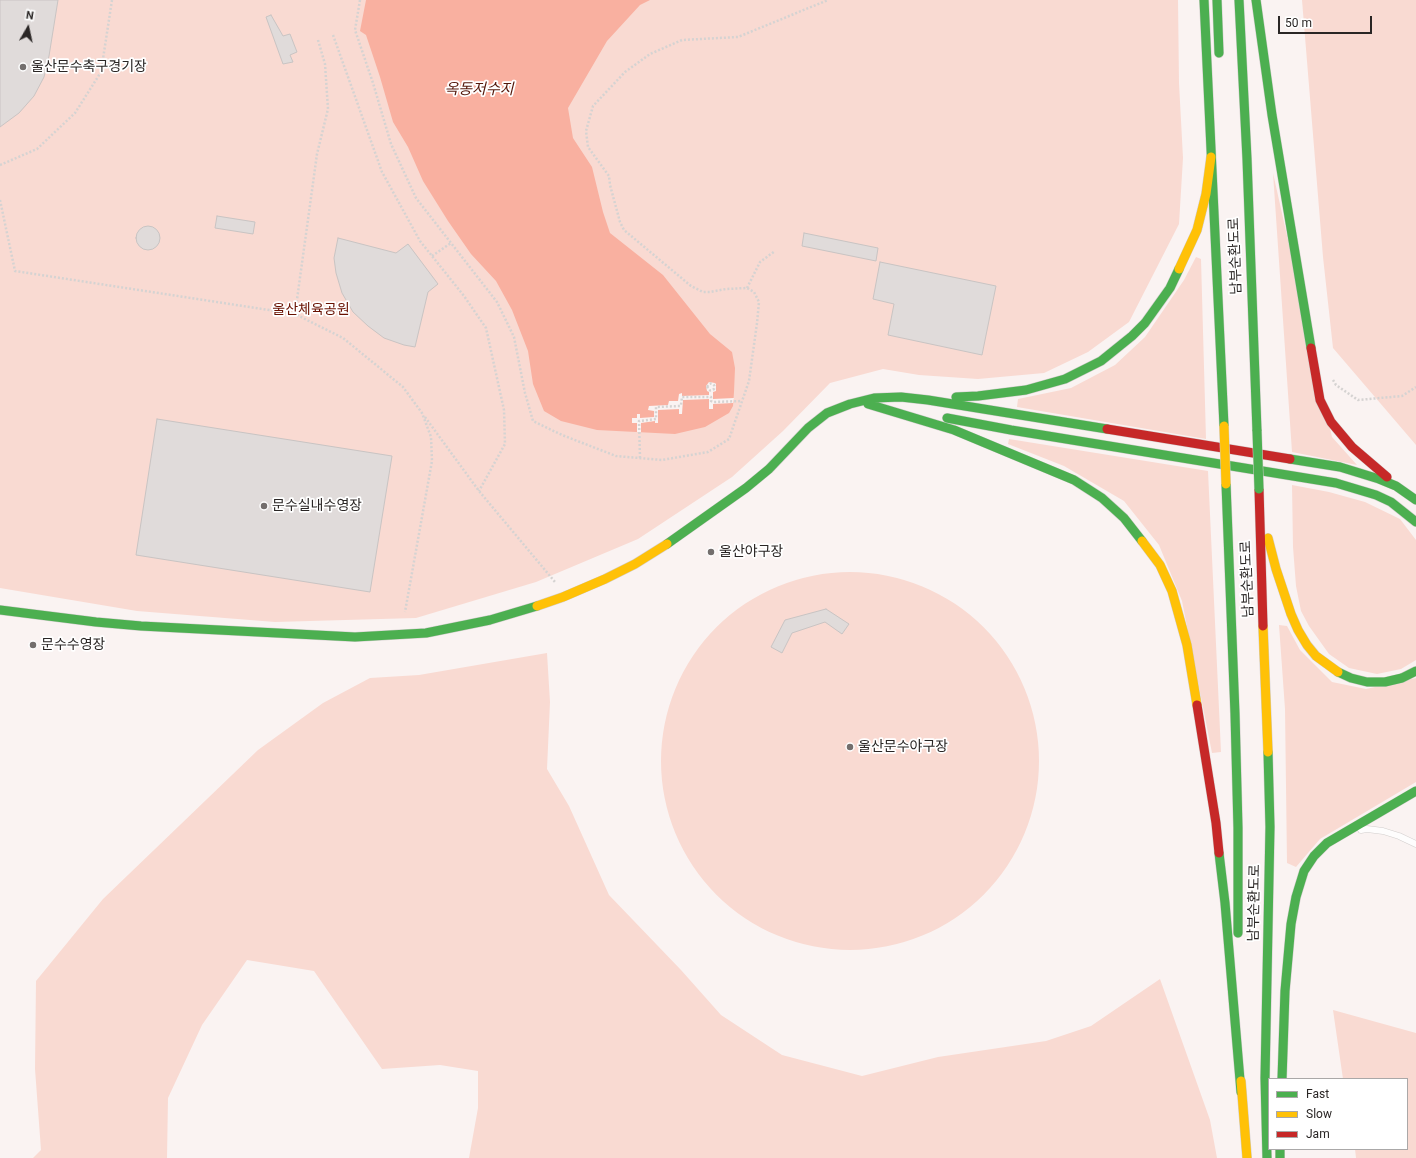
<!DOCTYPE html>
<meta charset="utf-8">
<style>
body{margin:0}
#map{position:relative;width:1416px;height:1158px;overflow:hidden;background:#faf3f2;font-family:Roboto,sans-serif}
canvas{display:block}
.legend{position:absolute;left:1268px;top:1078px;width:140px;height:72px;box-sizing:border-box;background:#fff;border:1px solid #aaa8a8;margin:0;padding:5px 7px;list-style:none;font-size:12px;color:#2a2625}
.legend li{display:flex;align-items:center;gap:8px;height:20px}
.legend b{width:20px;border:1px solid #aaa8a8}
.north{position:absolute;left:8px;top:8px;width:40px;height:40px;-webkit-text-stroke:3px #fff;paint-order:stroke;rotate:9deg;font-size:11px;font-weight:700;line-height:16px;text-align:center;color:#2a2625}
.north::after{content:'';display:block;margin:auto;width:14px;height:18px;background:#2a2625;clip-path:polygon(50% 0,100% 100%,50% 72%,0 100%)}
.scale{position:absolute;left:1278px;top:16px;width:94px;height:18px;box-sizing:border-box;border:2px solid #2a2625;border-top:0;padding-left:5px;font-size:12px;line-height:14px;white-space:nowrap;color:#2a2625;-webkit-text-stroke:3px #fff;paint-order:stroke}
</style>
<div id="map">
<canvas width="1416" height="1158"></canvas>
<ul class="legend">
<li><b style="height:5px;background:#4caf50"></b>Fast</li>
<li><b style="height:5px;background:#ffc107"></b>Slow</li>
<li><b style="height:5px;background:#c62828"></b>Jam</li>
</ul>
<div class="north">N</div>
<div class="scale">50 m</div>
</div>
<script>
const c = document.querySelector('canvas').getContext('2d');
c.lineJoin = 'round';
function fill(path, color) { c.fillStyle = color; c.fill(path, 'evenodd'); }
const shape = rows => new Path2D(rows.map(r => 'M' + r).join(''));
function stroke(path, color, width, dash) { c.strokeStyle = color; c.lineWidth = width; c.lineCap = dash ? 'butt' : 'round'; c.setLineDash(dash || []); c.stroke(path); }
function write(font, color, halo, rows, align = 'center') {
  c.font = font + ' Roboto,"Noto Sans KR",sans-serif'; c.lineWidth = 3.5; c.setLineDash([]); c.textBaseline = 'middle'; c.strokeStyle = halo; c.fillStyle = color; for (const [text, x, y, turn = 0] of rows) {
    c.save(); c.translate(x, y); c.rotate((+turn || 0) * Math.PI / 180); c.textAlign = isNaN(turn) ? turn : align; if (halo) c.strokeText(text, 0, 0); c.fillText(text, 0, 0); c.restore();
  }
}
fill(shape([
 [0,0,1178,0,1179,83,1183,158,1179,224,1129,322,1088,352,1044,373,978,379,919,375,883,369,830,383,783,431,732,477,638,539,536,582,416,618,275,622,137,611,0,588],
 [1302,0,1416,0,1416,445,1333,348,1323,257],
 [1273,173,1332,437,1357,465,1292,452],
 [1196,257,1201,259,1206,439,1017,407,1018,399,1071,388,1115,365,1145,337,1184,280],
 [1009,439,1208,471,1221,752,1212,753,1182,601,1159,545,1124,501,1064,466,1008,444],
 [1292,485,1329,492,1365,502,1400,519,1416,540,1416,660,1401,669,1377,674,1349,668,1329,654,1309,626,1301,611,1296,586,1293,547],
 '661 761a189 189 0 1 1 378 0a189 189 0 1 1-378 0Z',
 [1279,625,1287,626,1300,650,1332,682,1366,689,1416,678,1416,782,1320,839,1296,867,1287,863,1285,709],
 [547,653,550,702,547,769,569,806,609,895,681,970,721,1015,782,1055,862,1076,938,1057,1046,1041,1091,1026,1160,979,1210,1120,1217,1158,469,1158,478,1108,478,1071,440,1065,382,1069,314,971,247,960,202,1025,168,1098,167,1158,33,1158,41,1150,35,1069,36,981,103,899,258,750,323,703,370,678,419,675],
 [1333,1010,1416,1033,1416,1158,1356,1158,1355,1149,1407,1149,1407,1079,1343,1079]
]), '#f9dad2');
fill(shape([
 [366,0,650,0,640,5,607,41,568,108,573,138,592,167,603,212,610,233,663,275,710,334,732,352,735,368,734,392,733,406,729,413,705,427,675,434,597,430,561,421,544,411,533,384,528,351,512,310,496,281,471,254,448,221,423,181,408,147,393,122,380,77,366,35,360,31]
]), '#f9b0a0');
fill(shape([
 [709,382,715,383,716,384,716,391,713,392,713,399,734,398,733,403,713,404,713,409,709,409,709,399,683,400,682,414,679,414,679,409,658,410,658,423,655,423,655,421,641,423,641,432,637,432,637,423,632,423,632,418,637,418,637,414,640,414,640,418,654,417,654,411,648,410,649,406,668,405,669,401,678,401,679,394,682,393,682,396,709,395,709,392,707,391,706,386]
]), '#faf3f2');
const building = shape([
 [0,0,58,0,49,56,44,77,34,96,19,113,0,127,0,0],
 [271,15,283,36,290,34,297,52,290,55,293,62,283,64,266,17,271,15],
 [217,216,255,222,253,234,215,228,217,216],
 '136 238a12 12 0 1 1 24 0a12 12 0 1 1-24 0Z',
 [804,233,878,248,876,261,802,246,804,233],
 [338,238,396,253,408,244,438,284,428,292,415,347,404,345,384,338,368,326,353,312,342,293,336,273,334,258,338,238],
 [880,262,996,286,982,355,888,335,894,304,873,299,880,262],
 [157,419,392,456,370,592,136,555,157,419],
 [826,609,849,624,842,634,825,622,792,633,782,653,771,647,785,620,826,609]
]);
fill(building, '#e0dbda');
stroke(building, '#c9c4c3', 1);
const lane = shape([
 [1361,830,1367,829,1383,831,1399,836,1416,844]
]);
const fast = shape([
 [1204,0,1224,426],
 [1217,0,1219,53],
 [1239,0,1247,159,1257,431],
 [1256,0,1272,115,1311,348],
 [956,397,978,396,1026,390,1065,379,1101,361,1132,336,1145,323,1170,288,1179,269],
 [868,404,954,430,1074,480,1102,498,1124,518,1142,541],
 [947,418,1011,430,1336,483,1376,495,1391,502,1416,522],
 [1290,459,1340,467,1379,479,1396,486,1416,500],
 [1226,484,1235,714,1238,828,1238,933],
 [667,544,746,488,769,469,808,428,827,413,850,404,874,398,901,397,928,400,1107,429],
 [0,610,96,622,141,626,355,637,426,633,490,620,537,606],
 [1338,672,1351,678,1367,682,1385,682,1402,678,1416,671],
 [1219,853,1225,903,1241,1092],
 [1282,1079,1285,991,1291,924,1296,897,1304,871,1314,856,1327,843,1416,791],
 [1280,1149,1280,1158],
 [1267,1158,1265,1078,1270,827,1268,752]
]);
const slow = shape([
 [1179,269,1197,230,1206,194,1211,157],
 [1268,538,1276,569,1291,614,1298,630,1307,645,1316,656,1338,672],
 [1142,541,1160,565,1172,591,1187,645,1197,705],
 [537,606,563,597,605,579,635,564,667,544],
 [1263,626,1268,752],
 [1241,1081,1247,1158]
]);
const jam = shape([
 [1311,348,1320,400,1331,422,1352,447,1387,477],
 [1107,429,1290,459],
 [1259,489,1263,626],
 [1197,705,1216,823,1219,853]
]);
stroke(lane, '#d2cecd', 7);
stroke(fast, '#d2cecd', 10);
stroke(slow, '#d2cecd', 10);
stroke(jam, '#d2cecd', 10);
stroke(shape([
 [360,0,355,30,373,83,391,144,416,198,497,302,514,337,525,393,533,421,562,435,616,456,662,460,708,452,729,439,749,381,757,323,759,302,754,292,747,288,726,289,710,292,703,292,691,286,624,230,620,222,610,185,609,176,588,147,586,131,593,106,625,72,650,54,682,40,738,37,828,0],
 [333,35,382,172,420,241,464,296,486,328,504,410,505,444,479,491],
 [318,40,325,64,328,109,317,154,295,314,343,338,403,387,422,413,431,437,432,461,405,612],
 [0,165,37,149,75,113,101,72,112,0],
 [0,200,15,271,295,314],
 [432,256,451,243],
 [747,288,760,262,775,251],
 [1333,380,1336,385,1358,400,1402,396,1416,387],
 '707.5 387a3.5 3.5 0 1 1 7 0a3.5 3.5 0 1 1-7 0Z',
 [425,417,479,491,555,582],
 [640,458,639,421,656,419,656,407,680,406,681,405,682,397,711,397,711,401,713,402,742,401]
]), '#d5d3d2', 2.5, [2, 2]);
stroke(lane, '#fefdfd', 6);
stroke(fast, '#4caf50', 9);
stroke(slow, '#ffc107', 9);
stroke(jam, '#c62828', 9);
const fastBridge = shape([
 [1257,431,1259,489]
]);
const slowBridge = shape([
 [1224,426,1226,484]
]);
stroke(fastBridge, '#d2cecd', 10, []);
stroke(slowBridge, '#d2cecd', 10, []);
stroke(fastBridge, '#4caf50', 9);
stroke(slowBridge, '#ffc107', 9);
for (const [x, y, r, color] of [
 [23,67,4,"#736e6d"],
 [264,506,4,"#736e6d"],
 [711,552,4,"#736e6d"],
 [33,645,4,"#736e6d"],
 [850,747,4,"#736e6d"]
]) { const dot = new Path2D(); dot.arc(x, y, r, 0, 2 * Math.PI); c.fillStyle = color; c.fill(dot); stroke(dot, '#fff', 1.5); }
write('14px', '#2a2625', '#fff', [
 ["울산문수축구경기장",31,67],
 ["문수실내수영장",272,506],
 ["울산야구장",719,552],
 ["문수수영장",41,645],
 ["울산문수야구장",858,747]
], 'left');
write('14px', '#2a2625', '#fff', [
 ["남부순환도로",1236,256,-92],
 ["남부순환도로",1248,579,-92],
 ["남부순환도로",1255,903,-89]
]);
write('14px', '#681000', '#fff', [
 ["울산체육공원",311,310]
]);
write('italic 15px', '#531609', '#fff', [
 ["옥동저수지",479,90]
]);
</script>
